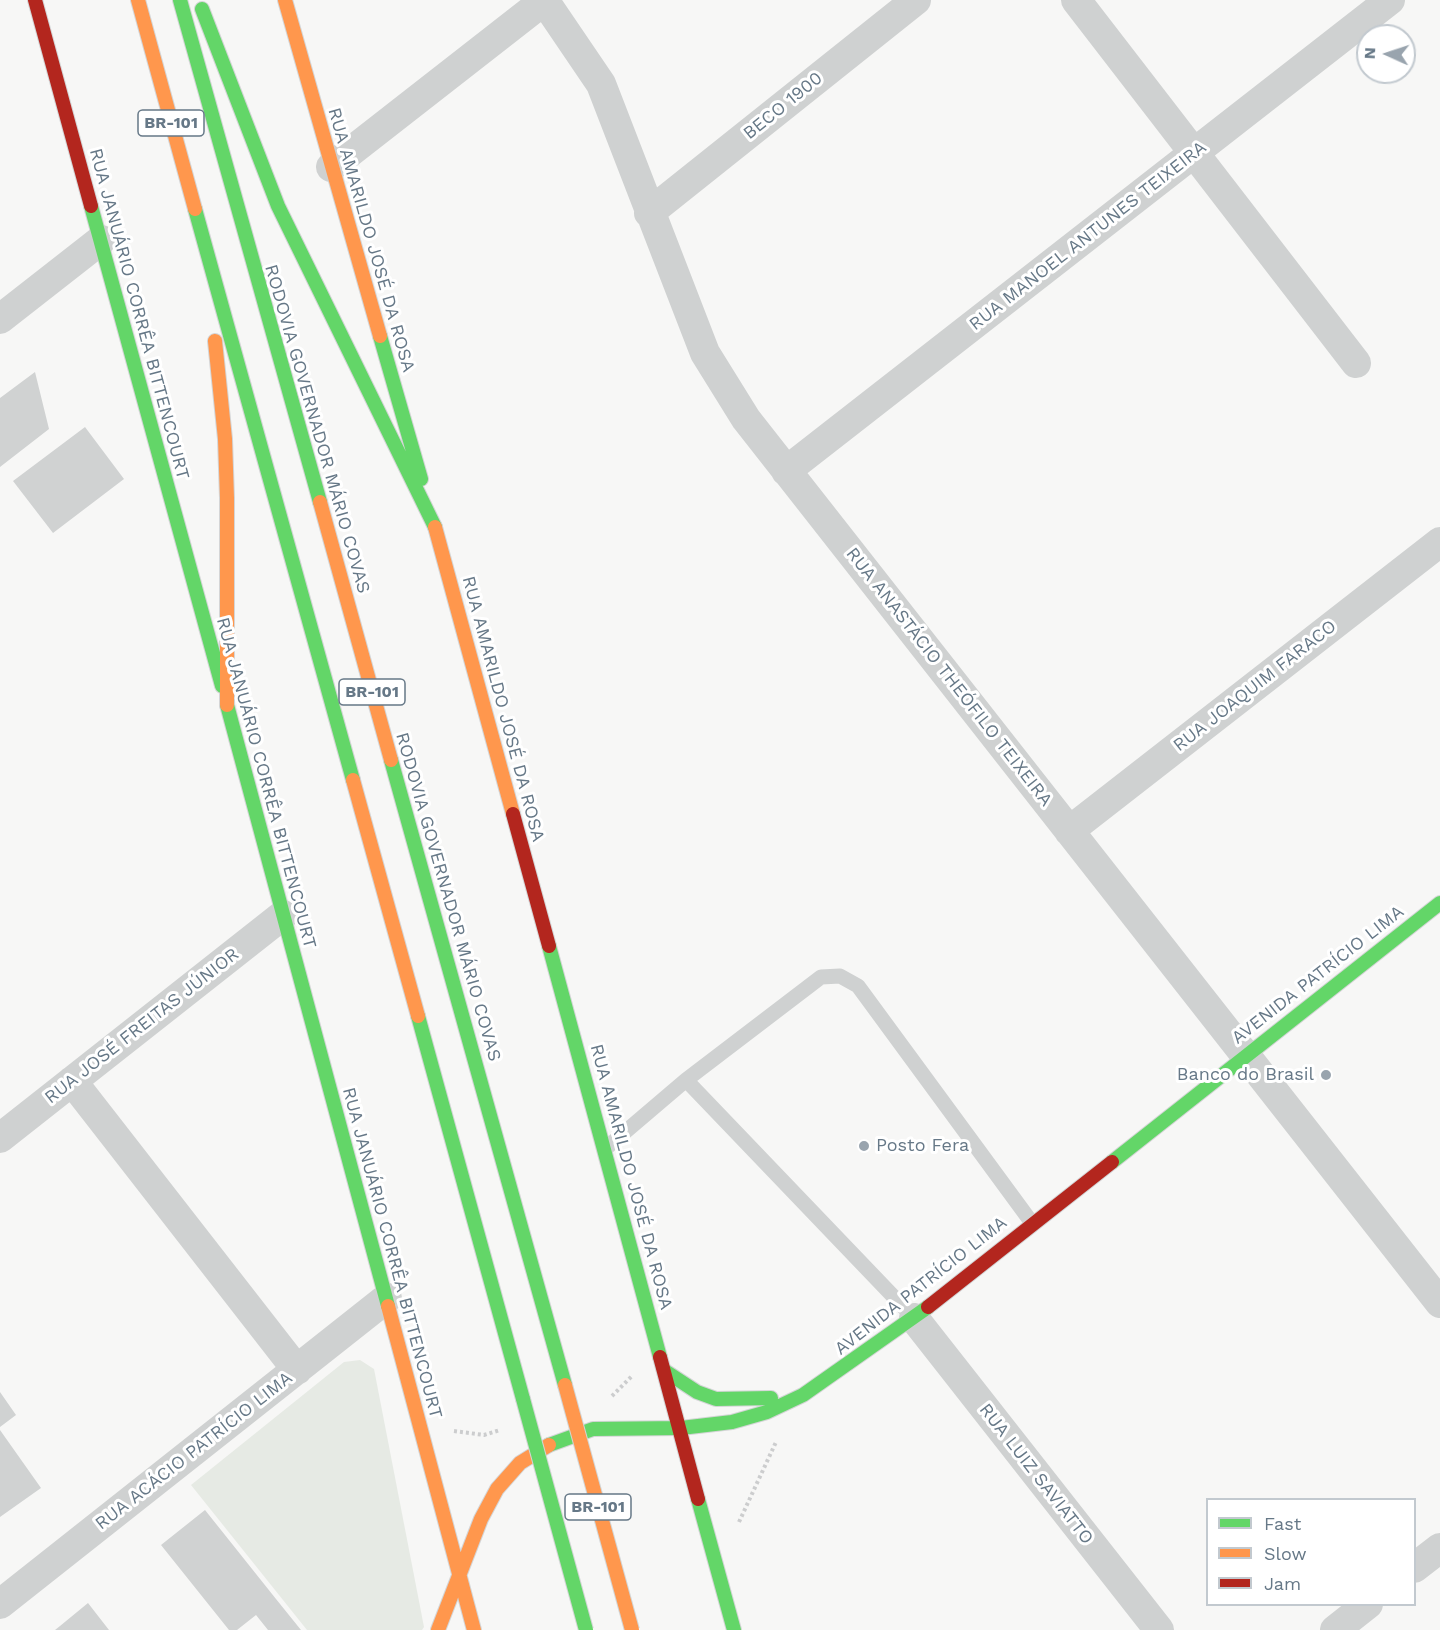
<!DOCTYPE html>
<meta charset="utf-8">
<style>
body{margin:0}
#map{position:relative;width:1440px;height:1630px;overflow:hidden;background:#f7f7f6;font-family:"Work Sans",sans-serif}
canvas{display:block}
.legend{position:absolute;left:1206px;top:1498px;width:210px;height:108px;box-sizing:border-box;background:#fff;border:2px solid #c2c9cf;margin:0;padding:8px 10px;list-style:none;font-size:18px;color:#667887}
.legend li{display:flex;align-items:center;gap:12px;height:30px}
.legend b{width:30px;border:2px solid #c2c9cf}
.north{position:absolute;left:1356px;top:24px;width:60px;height:60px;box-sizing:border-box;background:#fff;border:2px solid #c2c9cf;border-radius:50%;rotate:273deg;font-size:16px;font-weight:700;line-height:24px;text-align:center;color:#667887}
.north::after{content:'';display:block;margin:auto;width:21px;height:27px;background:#99a4ae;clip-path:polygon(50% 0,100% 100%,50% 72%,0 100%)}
</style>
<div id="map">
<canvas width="1440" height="1630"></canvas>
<ul class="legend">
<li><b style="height:8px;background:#63d668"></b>Fast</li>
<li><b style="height:8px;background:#ff974d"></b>Slow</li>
<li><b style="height:8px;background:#b3261e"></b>Jam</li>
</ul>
<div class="north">N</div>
</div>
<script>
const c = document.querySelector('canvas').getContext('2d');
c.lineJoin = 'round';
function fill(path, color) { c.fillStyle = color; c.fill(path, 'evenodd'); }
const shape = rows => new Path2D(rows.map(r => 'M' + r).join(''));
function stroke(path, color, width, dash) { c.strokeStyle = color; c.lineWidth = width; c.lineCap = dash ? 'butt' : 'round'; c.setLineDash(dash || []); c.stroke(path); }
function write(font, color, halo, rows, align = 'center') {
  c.font = font + ' "Work Sans",sans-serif'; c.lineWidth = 6; c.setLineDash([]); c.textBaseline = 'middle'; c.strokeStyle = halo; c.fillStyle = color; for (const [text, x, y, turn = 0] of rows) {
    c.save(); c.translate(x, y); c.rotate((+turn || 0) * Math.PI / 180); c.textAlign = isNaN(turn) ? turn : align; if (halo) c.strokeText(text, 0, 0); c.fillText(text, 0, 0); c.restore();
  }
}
fill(shape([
 [360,1360,374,1369,424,1627,422,1630,307,1630,191,1485,344,1362]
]), '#e6eae4');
fill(shape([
 [35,372,49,429,0,467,0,398],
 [85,427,124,479,53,533,13,481],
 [0,1392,16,1415,0,1427],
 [0,1430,41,1488,0,1517],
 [205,1510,276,1599,301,1630,268,1630,256,1615,237,1630,229,1630,161,1545],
 [88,1603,109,1630,55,1630,60,1626]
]), '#d0d2d2');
const fast = shape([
 [180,0,320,502],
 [202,9,278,206,435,527],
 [91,206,222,686],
 [195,209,353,780],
 [380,336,421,479],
 [227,705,388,1306],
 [391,760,565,1385],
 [549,946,660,1357],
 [418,1016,523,1399],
 [1112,1162,1440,903],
 [665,1371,697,1392,716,1399,771,1398],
 [549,1445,593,1429,681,1428,732,1422,767,1412,803,1395,928,1307],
 [698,1499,734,1630]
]);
const slow = shape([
 [138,0,195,209],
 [285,0,380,336],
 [215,341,225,439,227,498,227,705],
 [320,502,391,760],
 [435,527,513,814],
 [353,780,418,1016],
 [388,1306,474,1630],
 [438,1630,481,1519,497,1489,520,1463,549,1445]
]);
const jam = shape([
 [35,0,91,206],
 [513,814,549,946],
 [928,1307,1112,1162],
 [660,1357,698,1499]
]);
stroke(fast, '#d4d5d6', 16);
stroke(slow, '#d4d5d6', 16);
stroke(jam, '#d4d5d6', 16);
stroke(shape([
 [612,1396,632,1376],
 [454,1431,484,1435,500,1430],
 [739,1522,776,1442]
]), '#cccdce', 4, [3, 3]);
stroke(shape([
 [686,1080,821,977,840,976,858,986,1032,1223],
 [605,1149,686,1080,914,1318]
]), '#cfd1d1', 15);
stroke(shape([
 [544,0,601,84,705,353,746,419,1440,1303],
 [1076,0,1356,363],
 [331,167,545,0],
 [649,213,916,0],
 [0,319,101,240],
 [786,471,1390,0],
 [1069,831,1440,542],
 [72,1081,297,1370],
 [0,1138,283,915],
 [914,1318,1159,1630],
 [1414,1568,1440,1548],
 [0,1604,387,1298],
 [1335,1630,1368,1604]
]), '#cfd1d1', 30);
stroke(fast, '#63d668', 14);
stroke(slow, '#ff974d', 14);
stroke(jam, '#b3261e', 14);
const fastBridge = shape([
 [523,1399,586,1630]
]);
const slowBridge = shape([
 [565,1385,632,1630]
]);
stroke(fastBridge, '#d3d5d5', 16, []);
stroke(slowBridge, '#d3d5d5', 16, []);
stroke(fastBridge, '#63d668', 14);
stroke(slowBridge, '#ff974d', 14);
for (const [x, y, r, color] of [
 [1326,1075,6,"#99a4ae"],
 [864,1146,6,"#99a4ae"]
]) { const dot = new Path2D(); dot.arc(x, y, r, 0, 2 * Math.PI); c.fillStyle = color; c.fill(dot); stroke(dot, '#fff', 2); }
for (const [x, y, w] of [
 [171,123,66],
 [372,692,66],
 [598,1507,66]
]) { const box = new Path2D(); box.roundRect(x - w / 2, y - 13, w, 26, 4.5); c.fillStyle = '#fff'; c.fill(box); stroke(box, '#667887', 1.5); }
write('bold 16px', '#667887', null, [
 ["BR-101",171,123],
 ["BR-101",372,692],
 ["BR-101",598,1507]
]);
write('18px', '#667887', '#fff', [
 ["BECO 1900",783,106,-39],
 ["RUA MANOEL ANTUNES TEIXEIRA",1088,236,-38],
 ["RUA AMARILDO JOSÉ DA ROSA",371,240,74],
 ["RUA JANUÁRIO CORRÊA BITTENCOURT",139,314,75],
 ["RODOVIA GOVERNADOR MÁRIO COVAS",317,429,74],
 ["RUA ANASTÁCIO THEÓFILO TEIXEIRA",949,677,52],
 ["RUA JOAQUIM FARACO",1255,686,-38],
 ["RUA AMARILDO JOSÉ DA ROSA",503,709,75],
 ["RUA JANUÁRIO CORRÊA BITTENCOURT",266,783,75],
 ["RODOVIA GOVERNADOR MÁRIO COVAS",448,897,74],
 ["AVENIDA PATRÍCIO LIMA",1318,975,-38],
 ["RUA JOSÉ FREITAS JÚNIOR",142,1026,-38],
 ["RUA AMARILDO JOSÉ DA ROSA",631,1177,75],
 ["RUA JANUÁRIO CORRÊA BITTENCOURT",392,1253,75],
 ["AVENIDA PATRÍCIO LIMA",921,1286,-38],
 ["RUA ACÁCIO PATRÍCIO LIMA",194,1451,-38],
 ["RUA LUIZ SAVIATTO",1036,1474,52]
]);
write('18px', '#667887', '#fff', [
 ["Banco do Brasil",1314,1075],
 ["Posto Fera",876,1146,"left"]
], 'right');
</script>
